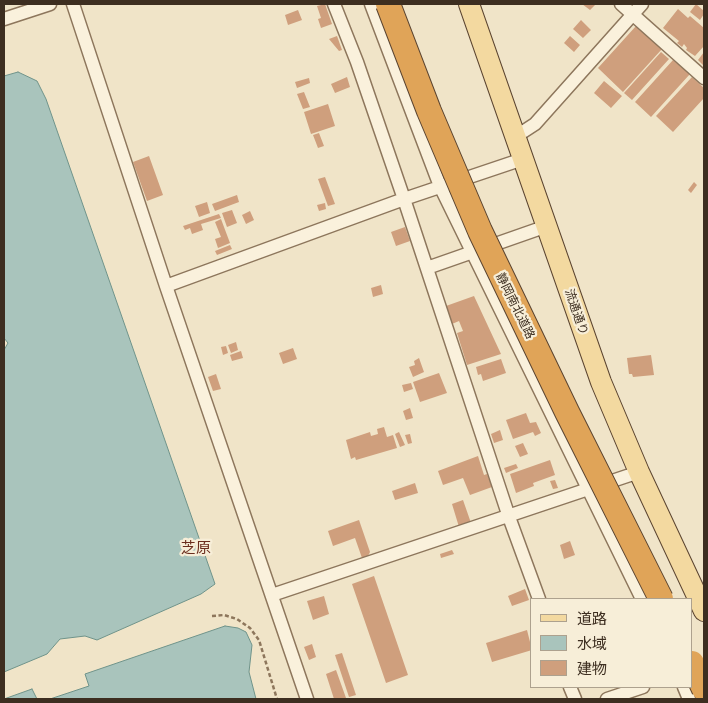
<!DOCTYPE html>
<meta charset="utf-8">
<style>
body{margin:0}
#map{position:relative;width:708px;height:703px;overflow:hidden;background:#f0e4c8;font-family:"IBM Plex Serif","Noto Sans JP",serif}
canvas{display:block}
.frame{position:absolute;inset:0;border:5px solid #3d2e20;pointer-events:none}
.legend{position:absolute;left:530px;top:598px;width:162px;height:90px;box-sizing:border-box;background:#f7eed8;border:1px solid #ada18e;margin:0;padding:6px 9px;list-style:none;font-size:15px;color:#3d2e20}
.legend li{display:flex;align-items:center;gap:10px;height:25px}
.legend b{width:25px;border:1px solid #ada18e}
</style>
<div id="map">
<canvas width="708" height="703"></canvas>
<div class="frame"></div>
<ul class="legend">
<li><b style="height:6px;background:#f3d9a0"></b>道路</li>
<li><b style="height:14px;background:#a9c4bc"></b>水域</li>
<li><b style="height:14px;background:#cf9f7d"></b>建物</li>
</ul>
</div>
<script>
const c = document.querySelector('canvas').getContext('2d');
c.lineJoin = 'round';
function fill(path, color) { c.fillStyle = color; c.fill(path, 'evenodd'); }
const shape = rows => new Path2D(rows.map(r => 'M' + r).join(''));
function stroke(path, color, width, dash) { c.strokeStyle = color; c.lineWidth = width; c.lineCap = dash ? 'butt' : 'round'; c.setLineDash(dash || []); c.stroke(path); }
function write(font, color, halo, rows, align = 'center') {
  c.font = font + ' "IBM Plex Serif","Noto Sans JP",serif'; c.lineWidth = 4.5; c.setLineDash([]); c.textBaseline = 'middle'; c.strokeStyle = halo; c.fillStyle = color; for (const [text, x, y, turn = 0] of rows) {
    c.save(); c.translate(x, y); c.rotate((+turn || 0) * Math.PI / 180); c.textAlign = isNaN(turn) ? turn : align; if (halo) c.strokeText(text, 0, 0); c.fillText(text, 0, 0); c.restore();
  }
}
const water = shape([
 [18,72,37,81,46,99,215,584,201,594,97,640,85,636,60,639,47,654,4,672,4,350,8,343,4,338,4,76,18,72],
 [225,626,238,628,246,632,252,645,249,672,256,699,50,699,89,686,85,674,225,626],
 [32,689,37,699,4,699,32,689]
]);
fill(water, '#a9c4bc');
stroke(water, '#6f938a', 1);
fill(shape([
 [325,4,332,24,321,28,318,19,321,18,317,6],
 [582,4,596,4,590,10],
 [696,4,704,11,704,14,700,20,690,12],
 [678,9,688,18,690,16,704,28,704,46,695,56,686,50,687,48,684,44,682,47,677,43,679,41,663,28],
 [298,10,302,20,288,25,285,15],
 [581,20,591,30,583,38,573,29],
 [636,26,662,49,623,92,598,68],
 [337,36,342,50,339,51,329,39],
 [570,36,580,45,574,52,564,43],
 [661,52,669,59,632,100,624,93],
 [704,52,704,66,698,60],
 [673,60,690,74,651,117,635,102],
 [347,77,350,87,335,93,331,84],
 [692,77,704,88,704,98,673,132,656,116],
 [309,78,310,83,297,88,295,82],
 [604,81,622,96,611,108,594,93],
 [304,92,310,107,303,109,297,94],
 [328,104,335,126,311,134,304,112],
 [319,133,324,146,318,148,313,135],
 [149,156,163,195,147,201,133,162],
 [325,177,335,204,328,206,318,179],
 [694,182,697,185,691,193,688,190],
 [237,195,239,202,215,211,212,204],
 [207,202,210,213,199,217,195,206],
 [325,203,326,209,319,211,317,205],
 [232,210,237,223,227,227,222,213],
 [250,211,254,220,246,224,242,215],
 [219,214,221,218,201,224,203,230,192,234,190,228,185,230,183,226],
 [221,219,230,243,218,248,215,239,221,237,215,222],
 [405,227,410,241,396,246,391,232],
 [230,245,232,249,217,255,215,251],
 [381,285,383,294,373,297,371,288],
 [474,296,501,354,467,365,457,333,463,331,459,321,452,324,446,306],
 [236,342,238,350,231,353,228,345],
 [226,346,228,353,223,355,221,347],
 [293,348,297,359,283,364,279,353],
 [241,351,243,358,232,361,230,355],
 [651,355,654,375,633,377,632,374,629,374,627,358],
 [419,358,424,372,413,377,409,367,415,365,414,361],
 [501,359,506,373,483,381,481,374,478,375,476,367],
 [439,373,447,393,420,402,413,382],
 [216,374,221,389,213,391,208,377],
 [411,383,413,389,404,392,402,385],
 [410,408,413,418,406,420,403,411],
 [526,413,530,423,536,422,541,433,535,436,533,432,513,439,506,420],
 [384,427,387,437,393,435,397,448,356,460,355,457,351,459,346,440,370,432,371,436,378,434,377,429],
 [500,430,503,440,494,443,491,434],
 [399,432,405,445,400,447,395,434],
 [410,434,412,443,408,444,405,435],
 [523,443,528,454,520,457,515,446],
 [478,456,484,475,487,474,492,487,470,495,463,478,443,485,438,471],
 [550,460,555,475,533,483,534,486,516,493,510,474],
 [516,464,518,468,506,473,504,468],
 [555,480,558,488,553,489,550,481],
 [415,483,418,493,395,500,392,491],
 [463,500,471,523,459,527,452,504],
 [359,520,370,552,368,556,362,558,355,538,333,546,328,531],
 [570,541,575,555,564,559,560,545],
 [452,550,454,554,441,558,440,554],
 [374,576,408,675,386,683,352,584],
 [525,589,529,600,512,606,508,596],
 [324,596,329,614,313,620,307,601],
 [527,630,532,650,492,662,486,643],
 [312,644,316,657,309,660,304,647],
 [342,653,356,695,349,697,335,655],
 [336,670,346,698,344,699,334,699,326,674]
]), '#cf9f7d');
const minor = shape([
 [73,4,166,286,307,699],
 [334,4,357,62,404,199,509,517,539,599],
 [371,4,440,186,642,599],
 [621,4,704,78],
 [4,19,50,4],
 [515,137,535,124,642,4],
 [427,268,547,226],
 [166,286,404,199,523,159],
 [272,595,639,472],
 [570,687,575,699],
 [684,687,689,699],
 [607,699,643,687]
]);
const primary = shape([
 [469,4,601,382,639,472,704,611]
]);
stroke(minor, '#8d765c', 15);
stroke(primary, '#5b4430', 22);
stroke(shape([
 [212,616,224,615,237,619,250,628,259,640,277,699]
]), '#8d765c', 2.5, [4, 2.5]);
stroke(minor, '#faf1dc', 12);
stroke(primary, '#f3d9a0', 20);
const motorwayBridge = shape([
 [388,4,429,111,480,231,567,412,661,599],
 [692,663,704,689]
]);
stroke(motorwayBridge, '#5b4430', 26, []);
stroke(motorwayBridge, '#e0a458', 24);
write('12px', '#3d2e20', '#f7eed8', [
 ["静岡南北道路",515,306,64],
 ["流通通り",576,312,71]
]);
write('15px', '#6b2e1e', '#f7eed8', [
 ["芝原",196,549]
]);
</script>
